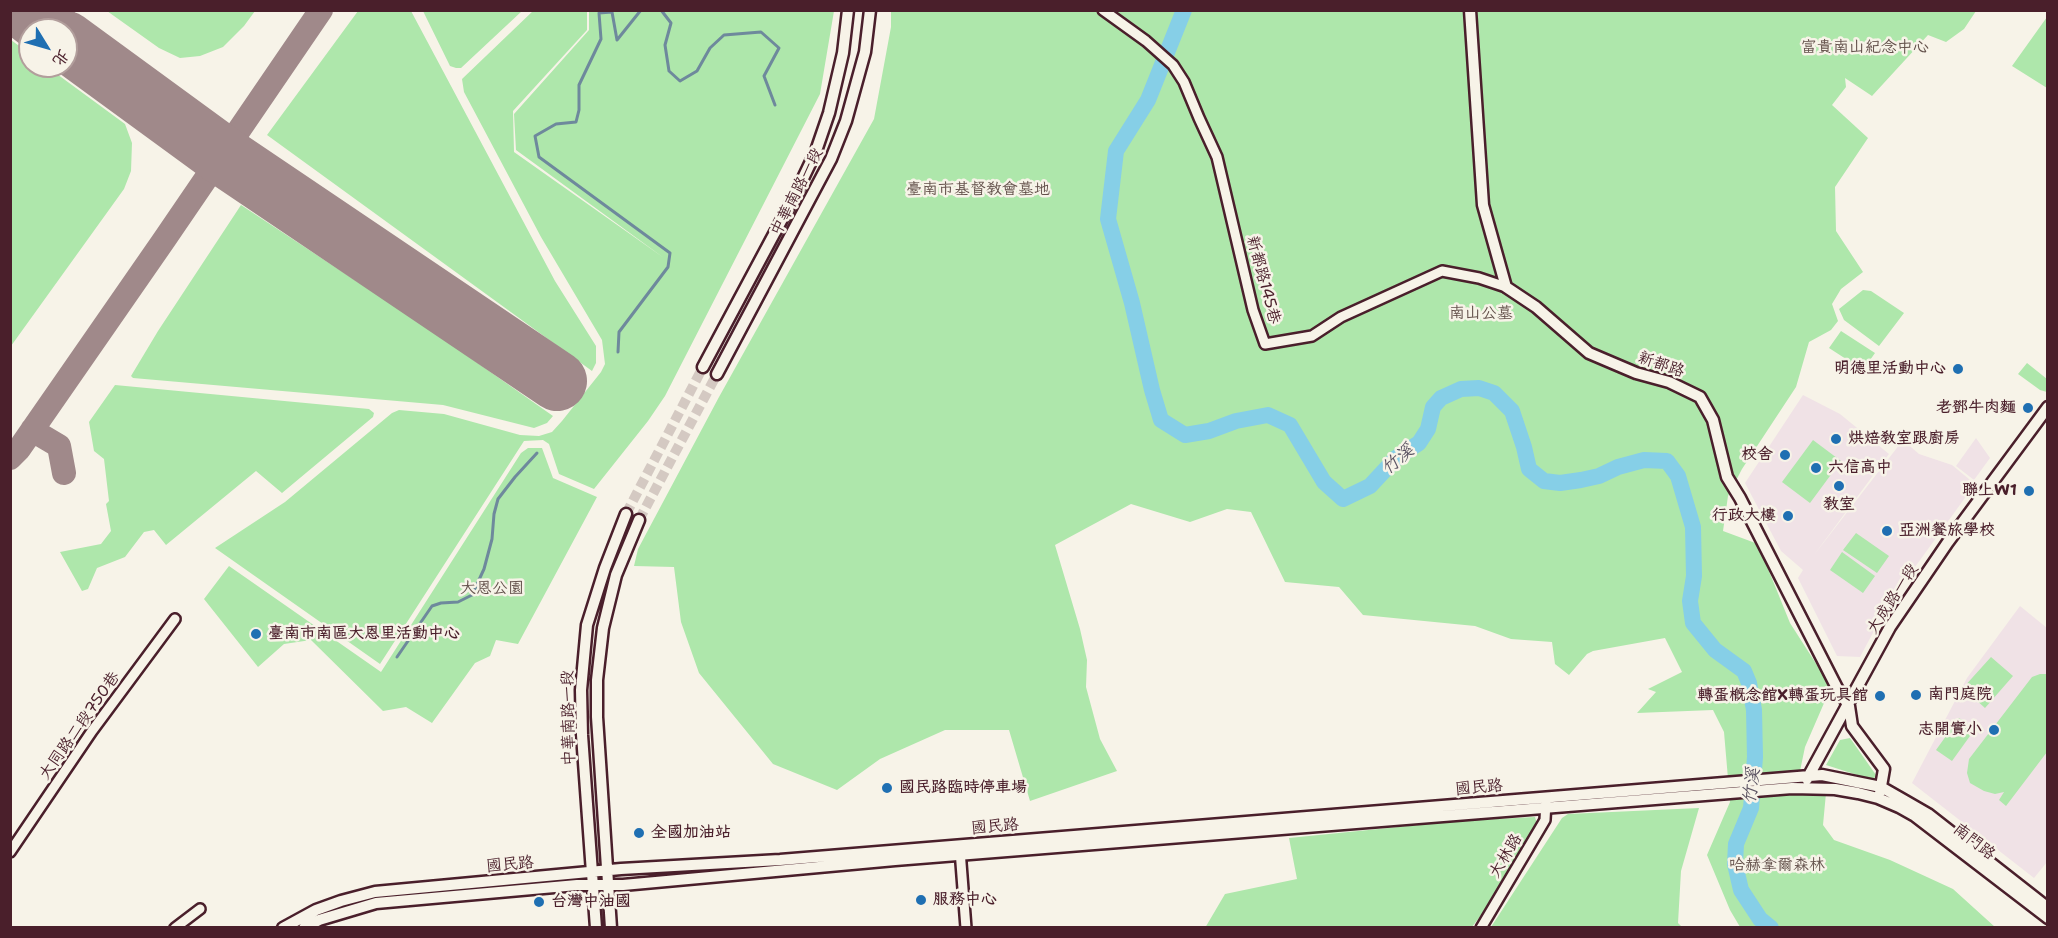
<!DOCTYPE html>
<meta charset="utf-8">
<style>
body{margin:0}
#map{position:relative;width:2058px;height:938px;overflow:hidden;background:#f7f3e8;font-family:"Shantell Sans","LXGW WenKai TC",sans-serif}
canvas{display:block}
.frame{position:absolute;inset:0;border:12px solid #4a1f2b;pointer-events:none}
.north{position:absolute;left:18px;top:18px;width:60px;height:60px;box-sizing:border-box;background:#f7f3e8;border:2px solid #b29e9c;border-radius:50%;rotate:127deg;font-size:16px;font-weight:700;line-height:24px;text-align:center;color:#4a1f2b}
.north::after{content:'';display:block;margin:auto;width:21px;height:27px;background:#1f6fb2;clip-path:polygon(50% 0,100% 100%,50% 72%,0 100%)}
</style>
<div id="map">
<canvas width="2058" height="938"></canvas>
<div class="frame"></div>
<div class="north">北</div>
</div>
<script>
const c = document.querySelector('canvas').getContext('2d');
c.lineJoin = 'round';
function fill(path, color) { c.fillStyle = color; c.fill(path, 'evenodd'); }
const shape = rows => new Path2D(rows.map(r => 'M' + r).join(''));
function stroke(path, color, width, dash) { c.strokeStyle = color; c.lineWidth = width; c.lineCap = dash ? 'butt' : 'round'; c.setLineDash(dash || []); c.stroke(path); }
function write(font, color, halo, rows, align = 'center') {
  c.font = font + ' "Shantell Sans","LXGW WenKai TC",sans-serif'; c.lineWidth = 5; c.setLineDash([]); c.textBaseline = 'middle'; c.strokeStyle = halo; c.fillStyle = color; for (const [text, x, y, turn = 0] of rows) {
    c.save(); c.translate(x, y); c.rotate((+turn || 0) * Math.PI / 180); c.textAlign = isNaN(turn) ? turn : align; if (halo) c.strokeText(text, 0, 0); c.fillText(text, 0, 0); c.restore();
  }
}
fill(shape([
 [1803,395,1840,414,1889,454,1814,555,1903,440,1919,454,1952,465,1975,484,1889,603,1860,657,1837,656,1798,578,1803,570,1781,551,1745,483],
 [1976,438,1990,458,1974,480,1956,466],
 [2020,606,2047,628,2047,862,2034,878,1912,783,1967,678]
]), '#f0e2e6');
fill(shape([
 [534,10,587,11,587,30,513,111,514,152,664,258,516,150,514,114,589,30,589,11,834,11,820,94,665,396,648,421,594,489,559,474,549,444,543,440,524,441,380,664,215,548,285,502,392,413,399,410,444,414,520,435,539,436,552,432,562,421,601,372,605,364,602,340,541,237,464,92,462,79],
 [107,11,255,11,244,26,223,47,200,56,180,58,159,48],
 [358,11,411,11,555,281,596,346,596,363,592,371,267,135],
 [423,11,522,11,461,68,456,68,450,66],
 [891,11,1976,11,1964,29,1946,42,1928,35,1872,96,1845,78,1846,87,1832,105,1868,138,1835,187,1836,231,1863,272,1841,289,1832,304,1838,321,1831,330,1809,342,1796,387,1742,469,1728,496,1723,531,1758,544,1790,623,1831,687,1805,747,1795,795,1826,793,1823,825,1834,840,1890,860,1953,889,1995,927,1740,927,1730,910,1707,855,1730,802,1724,732,1713,710,1637,713,1656,692,1648,689,1682,672,1665,638,1593,651,1587,654,1569,675,1555,664,1552,642,1511,639,1475,626,1363,615,1339,587,1285,582,1251,512,1227,509,1190,522,1131,504,1055,545,1080,629,1087,660,1086,687,1100,739,1117,771,1030,801,1009,730,945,730,880,759,837,790,773,764,699,673,681,622,674,567,634,566,638,549,719,397,874,119,891,27],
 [2047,17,2048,88,2047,88,2012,66],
 [11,40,30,54,30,66,46,66,125,124,132,143,131,171,124,189,11,346],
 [241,205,435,333,553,416,547,423,534,428,443,405,133,378,131,376,158,331],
 [1863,290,1871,291,1904,313,1879,346,1844,320,1839,309],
 [1841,331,1875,353,1863,370,1829,348],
 [2027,363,2047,379,2047,392,2040,390,2018,374],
 [115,385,369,409,374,413,373,417,282,493,256,471,166,545,154,530,144,532,125,557,97,568,88,589,82,591,60,552,101,544,111,531,106,504,109,501,104,459,94,451,89,422],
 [1813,440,1841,461,1810,503,1782,482],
 [528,448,542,448,553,478,597,497,518,644,496,640,490,656,475,663,432,723,406,707,383,711,311,640,284,644,258,667,204,599,229,566,381,672,521,453],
 [1856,533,1889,556,1877,573,1843,550],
 [1842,552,1875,576,1863,593,1830,570],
 [1991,657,2013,676,1985,708,1963,688],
 [2040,674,2047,674,2047,752,2006,806,1999,800,2004,792,1995,794,1984,791,1970,783,1967,773,1969,759,2032,677],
 [1959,718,1975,729,1952,761,1936,750],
 [1850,738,1876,775,1873,780,1826,765,1840,740],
 [1699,808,1681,871,1678,923,1682,927,1491,927,1562,818,1568,814],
 [1535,817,1538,827,1498,893,1472,927,1205,928,1225,894,1297,879,1289,838,1458,821]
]), '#aee7ab');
stroke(shape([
 [661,10,671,23,665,45,669,71,680,81,697,71,710,48,724,35,761,32,779,48,764,76,775,105],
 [618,352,619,332,668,267,670,253,539,157,535,136,556,124,576,122,579,110,579,85,601,39,599,13,612,12,617,40,641,10],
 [397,657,432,606,441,603,458,602,472,595,484,569,492,539,494,514,498,499,515,477,537,453]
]), '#6e899c', 3);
stroke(shape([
 [1184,10,1148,100,1116,151,1108,219,1132,303,1152,390,1161,420,1185,435,1209,431,1236,421,1268,415,1290,425,1324,482,1343,499,1370,486,1396,458,1419,443,1428,429,1433,407,1441,398,1461,389,1479,388,1494,393,1512,411,1524,447,1529,469,1544,481,1560,483,1581,480,1599,476,1618,467,1644,460,1667,461,1678,476,1693,527,1694,576,1690,601,1693,623,1715,650,1744,671,1749,683,1754,710,1755,757,1751,808,1736,844,1735,864,1741,890,1760,919,1771,928]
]), '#86cfe7', 16);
stroke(shape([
 [32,430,59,446,64,473],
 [10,458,19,449,164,240,321,10]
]), '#a0898a', 24);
stroke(shape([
 [25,10,51,30],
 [66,41,222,155,557,381]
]), '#a0898a', 60);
stroke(shape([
 [626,514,703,367],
 [639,520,717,374]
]), '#d4c9c2', 10, [10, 5]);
const minor = shape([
 [1103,10,1146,41,1173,65,1184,82,1199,118,1217,157,1253,310,1265,344,1312,336,1341,317,1442,271,1479,278,1506,287],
 [960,850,966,928],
 [10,852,92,731,175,619],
 [175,928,200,909],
 [1481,928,1545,820,1546,801]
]);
const tertiary = shape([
 [1470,10,1483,205,1506,287,1536,307,1589,353,1636,373,1669,382,1700,397,1713,420,1727,477,1740,498,1837,688,1849,706,1852,726,1884,769,1880,792],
 [703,367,796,193,816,151,829,113,843,53,848,10],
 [717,374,831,159,846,121,865,52,870,10],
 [1807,779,1890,627,1948,542,2048,407],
 [283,928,316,910,341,901,375,892,621,869,780,860,1822,775,1881,787,1902,799,1928,814,2048,908],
 [304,928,319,920,376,903,577,885,623,885,895,860,1792,788,1835,789,1858,793,1878,798,1899,807,1915,816,2048,918],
 [596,928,582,735,581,690,587,625,605,568,626,514],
 [611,928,597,717,597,680,603,628,616,575,639,520]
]);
stroke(minor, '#4a1f2b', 14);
stroke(tertiary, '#4a1f2b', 15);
stroke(minor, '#f7f3e8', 9);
stroke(tertiary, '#f7f3e8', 10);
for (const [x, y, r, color] of [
 [1958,369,6,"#1f6fb2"],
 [2028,408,6,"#1f6fb2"],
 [1836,439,6,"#1f6fb2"],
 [1785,455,6,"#1f6fb2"],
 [1816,468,6,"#1f6fb2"],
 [1839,486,6,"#1f6fb2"],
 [2029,491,6,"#1f6fb2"],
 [1788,516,6,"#1f6fb2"],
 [1887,531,6,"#1f6fb2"],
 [256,634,6,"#1f6fb2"],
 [1916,695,6,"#1f6fb2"],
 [1880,696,6,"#1f6fb2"],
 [1994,730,6,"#1f6fb2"],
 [887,788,6,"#1f6fb2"],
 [639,833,6,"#1f6fb2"],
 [921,900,6,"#1f6fb2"],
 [539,902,6,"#1f6fb2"]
]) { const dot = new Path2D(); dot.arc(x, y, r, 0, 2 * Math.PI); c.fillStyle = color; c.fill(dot); stroke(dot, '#f7f3e8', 2); }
write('16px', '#63514b', '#f7f3e8', [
 ["富貴南山紀念中心",1865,48],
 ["臺南市基督教會墓地",978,190],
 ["南山公墓",1481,314],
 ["大恩公園",492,589],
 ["哈赫拿爾森林",1777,866]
]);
write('16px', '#4a1f2b', '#f7f3e8', [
 ["中華南路一段",797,192,-63],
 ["新都路145巷",1263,280,75],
 ["新都路",1661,365,19],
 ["大成路一段",1893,599,-57],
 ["中華南路一段",569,718,-91],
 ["大同路二段750巷",80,726,-55],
 ["國民路",1479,788,-5],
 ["國民路",995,827,-5],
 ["南門路",1974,842,38],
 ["大林路",1506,856,-59],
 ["國民路",510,865,-5]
]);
write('bold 16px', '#4a1f2b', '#f7f3e8', [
 ["明德里活動中心",1946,369,"right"],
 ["老鄧牛肉麵",2016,408,"right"],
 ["烘焙教室跟廚房",1848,439],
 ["校舍",1773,455,"right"],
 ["六信高中",1828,468],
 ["聯上W1",2017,491,"right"],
 ["教室",1839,505,"center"],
 ["行政大樓",1776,516,"right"],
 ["亞洲餐旅學校",1899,531],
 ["臺南市南區大恩里活動中心",268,634],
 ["南門庭院",1928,695],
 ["轉蛋概念館X轉蛋玩具館",1868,696,"right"],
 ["志開實小",1982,730,"right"],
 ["國民路臨時停車場",899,788],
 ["全國加油站",651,833],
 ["服務中心",933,900],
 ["台灣中油國",551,902]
], 'left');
write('italic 18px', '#5c5463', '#f7f3e8', [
 ["竹溪",1398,460,-40],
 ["竹溪",1752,786,-83]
]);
</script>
